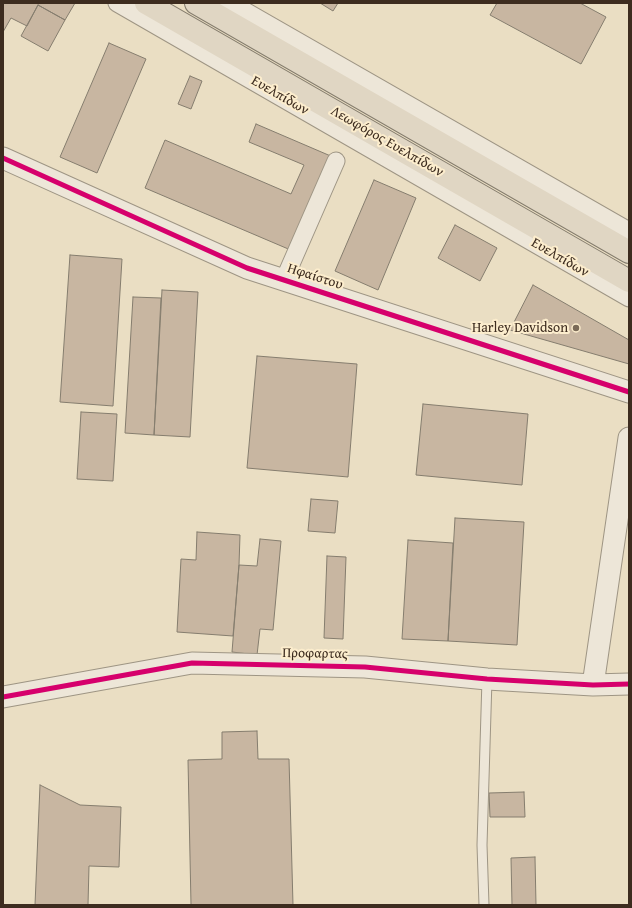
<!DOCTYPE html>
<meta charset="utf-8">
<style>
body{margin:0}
#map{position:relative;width:632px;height:908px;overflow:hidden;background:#eadec3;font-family:"Gentium Book Plus",serif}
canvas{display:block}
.frame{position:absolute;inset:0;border:4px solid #3d2c1f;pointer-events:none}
</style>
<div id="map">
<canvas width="632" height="908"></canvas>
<div class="frame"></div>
</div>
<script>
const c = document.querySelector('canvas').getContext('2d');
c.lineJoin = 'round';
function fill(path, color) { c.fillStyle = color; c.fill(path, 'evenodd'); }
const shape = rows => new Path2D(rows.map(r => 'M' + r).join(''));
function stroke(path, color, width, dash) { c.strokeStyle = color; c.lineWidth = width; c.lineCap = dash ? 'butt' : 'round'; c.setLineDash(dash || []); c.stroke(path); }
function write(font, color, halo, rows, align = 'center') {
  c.font = font + ' "Gentium Book Plus",serif'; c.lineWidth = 4; c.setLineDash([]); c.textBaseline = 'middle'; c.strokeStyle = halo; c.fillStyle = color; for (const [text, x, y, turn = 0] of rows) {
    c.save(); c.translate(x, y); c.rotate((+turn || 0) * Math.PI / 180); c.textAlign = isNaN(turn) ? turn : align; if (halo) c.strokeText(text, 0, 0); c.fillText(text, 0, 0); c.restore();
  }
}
const building = shape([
 [3,3,75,3,65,20,38,5,27,26,11,18,3,32,3,3],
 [320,3,338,3,333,11,320,3],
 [497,3,580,3,606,17,581,64,490,15,497,3],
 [38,5,65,20,48,51,21,36,38,5],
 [109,43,146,59,97,173,60,157,109,43],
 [190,76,202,81,191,109,178,104,190,76],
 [256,124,333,157,293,251,145,188,165,140,291,194,304,165,249,142,256,124],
 [374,180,416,198,378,290,335,271,374,180],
 [455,225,497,248,480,281,438,258,455,225],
 [70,255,122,259,113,406,60,402,70,255],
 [533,285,629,340,629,364,510,330,533,285],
 [162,290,198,292,190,437,154,435,162,290],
 [133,297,161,298,154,435,125,433,133,297],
 [257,356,357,364,348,477,247,468,257,356],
 [423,404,528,414,522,485,416,475,423,404],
 [81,412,117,414,113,481,77,479,81,412],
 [311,499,338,501,335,533,308,531,311,499],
 [455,518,524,522,517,645,448,641,455,518],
 [197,532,240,535,239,565,233,636,177,632,181,559,196,560,197,532],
 [260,539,281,541,273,630,260,629,257,655,232,652,239,565,257,566,260,539],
 [408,540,453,543,448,641,402,639,408,540],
 [327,556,346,557,343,639,324,638,327,556],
 [257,731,258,759,289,759,293,905,191,905,188,760,222,759,222,732,257,731],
 [40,785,80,805,121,807,119,867,89,866,88,905,35,905,40,785],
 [524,792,525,817,490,817,489,793,524,792],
 [535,857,536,905,512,905,511,858,535,857]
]);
fill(building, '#c8b6a1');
stroke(building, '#857d6e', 1);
const service = shape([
 [484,905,482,845,487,679]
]);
const minor = shape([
 [117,3,629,298],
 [206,8,231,3,629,231],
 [284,280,336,161]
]);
const tertiary = shape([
 [3,158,247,268,629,392],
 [593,685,629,438],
 [3,697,192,663,365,667,487,679,593,685,629,684]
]);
const primary = shape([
 [146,3,629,281],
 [196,3,629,252]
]);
stroke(service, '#9e9584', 11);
stroke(minor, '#9e9584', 19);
stroke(tertiary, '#9e9584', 23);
stroke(primary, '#857d6e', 24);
stroke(service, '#ede6d8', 9);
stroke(minor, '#ede6d8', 17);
stroke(tertiary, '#ede6d8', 21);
stroke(primary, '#e0d6c3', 22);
stroke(shape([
 [3,158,247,268,629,392],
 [3,697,192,663,365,667,487,679,593,685,629,684]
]), '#d6006c', 5);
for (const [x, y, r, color] of [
 [576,328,4,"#7a6a58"]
]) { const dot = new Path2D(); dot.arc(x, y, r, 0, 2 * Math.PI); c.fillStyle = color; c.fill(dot); stroke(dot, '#fcedcd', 1.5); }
write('14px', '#3d2c1f', '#fcedcd', [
 ["Ευελπίδων",280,96,30],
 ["Λεωφόρος Ευελπίδων",387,142,30],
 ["Ευελπίδων",560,258,30],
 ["Ηφαίστου",315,277,18],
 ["Προφαρτας",315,654,1]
]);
write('14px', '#3d2c1f', '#fcedcd', [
 ["Harley Davidson",568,328]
], 'right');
</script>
